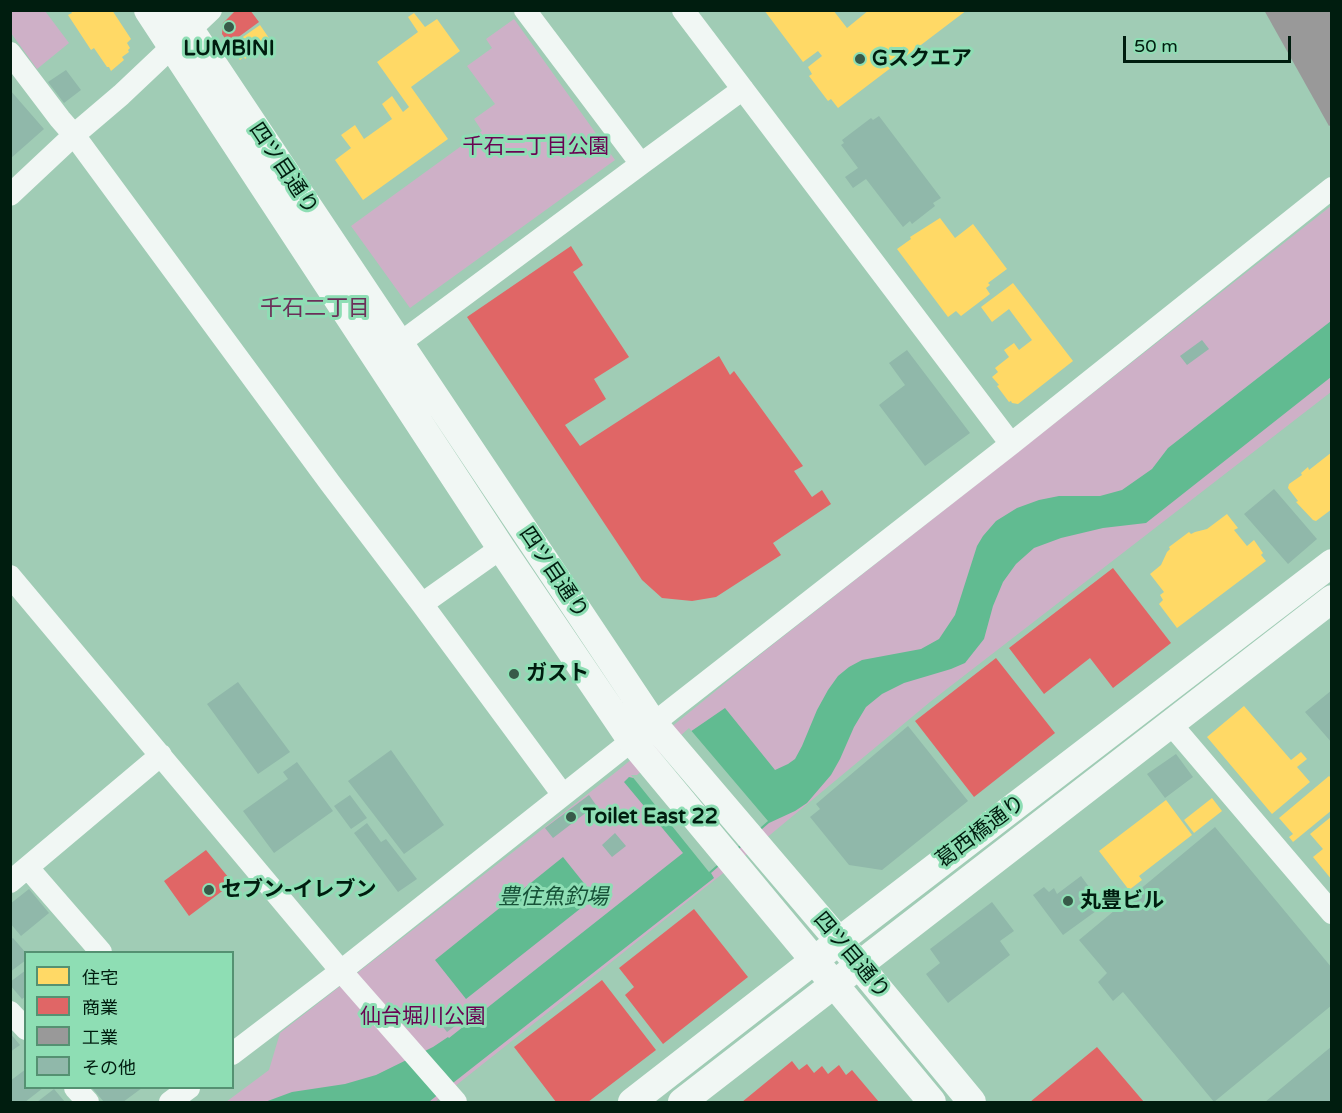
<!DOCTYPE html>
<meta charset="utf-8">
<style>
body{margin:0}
#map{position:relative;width:1342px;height:1113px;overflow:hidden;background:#a0ccb5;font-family:"Varela Round","Noto Sans JP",sans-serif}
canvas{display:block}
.frame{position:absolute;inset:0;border:12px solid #001d0f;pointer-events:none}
.legend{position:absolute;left:24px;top:951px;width:210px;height:138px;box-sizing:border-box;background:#8edeb4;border:2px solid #559172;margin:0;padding:8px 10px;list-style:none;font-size:18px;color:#001d0f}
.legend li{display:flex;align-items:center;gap:12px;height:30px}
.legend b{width:30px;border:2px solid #559172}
.scale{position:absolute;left:1123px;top:36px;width:168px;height:27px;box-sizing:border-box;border:3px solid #001d0f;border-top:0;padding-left:8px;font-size:18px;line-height:21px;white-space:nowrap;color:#001d0f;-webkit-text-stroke:4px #8edeb4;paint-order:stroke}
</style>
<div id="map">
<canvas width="1342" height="1113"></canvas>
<div class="frame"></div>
<ul class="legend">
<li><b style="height:16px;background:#ffd966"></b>住宅</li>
<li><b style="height:16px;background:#e06666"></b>商業</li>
<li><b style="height:16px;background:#999"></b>工業</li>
<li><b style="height:16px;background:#90b8aa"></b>その他</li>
</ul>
<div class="scale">50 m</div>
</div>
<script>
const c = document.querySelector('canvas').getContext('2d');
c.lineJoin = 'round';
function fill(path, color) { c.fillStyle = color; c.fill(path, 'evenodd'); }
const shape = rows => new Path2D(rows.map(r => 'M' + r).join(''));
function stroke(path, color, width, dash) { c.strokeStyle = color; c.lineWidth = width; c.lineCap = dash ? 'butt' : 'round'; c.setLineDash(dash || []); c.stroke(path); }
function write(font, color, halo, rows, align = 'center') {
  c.font = font + ' "Varela Round","Noto Sans JP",sans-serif'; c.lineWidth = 6; c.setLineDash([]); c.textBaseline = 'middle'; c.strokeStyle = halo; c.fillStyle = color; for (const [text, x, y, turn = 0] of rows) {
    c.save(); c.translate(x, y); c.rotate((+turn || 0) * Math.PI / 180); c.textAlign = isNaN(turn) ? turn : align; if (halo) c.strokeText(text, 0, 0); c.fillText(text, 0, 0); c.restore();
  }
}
fill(shape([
 [10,11,45,11,69,43,37,69,11,33],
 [514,19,615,160,410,308,351,226,482,131,474,119,495,104,467,66,492,48,486,39],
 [1331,206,1331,392,930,702,741,859,435,1102,226,1102,269,1070,280,1033,616,772,761,654]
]), '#ceb0c7');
fill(shape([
 [1331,321,1331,377,1146,523,1103,528,1061,538,1034,548,1016,564,1003,582,993,606,984,639,965,663,951,669,904,683,882,694,866,707,854,727,840,759,831,775,807,803,795,811,769,823,711,873,714,878,430,1101,417,1102,265,1102,292,1092,345,1084,376,1075,433,1047,448,1037,449,1038,683,853,624,782,629,777,638,779,690,732,725,708,775,770,788,764,795,759,802,746,817,710,828,690,838,676,849,667,862,660,921,649,939,639,955,615,977,546,983,536,996,521,1017,508,1039,500,1059,496,1100,496,1122,490,1152,469,1168,448],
 [563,857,595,897,466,999,435,960]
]), '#61bb91');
fill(shape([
 [689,728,768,821,709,872,631,775,637,775]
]), '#a0ccb5');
fill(shape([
 [70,10,112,10,131,39,127,43,130,48,128,50,129,52,122,57,124,60,111,71,109,67,107,67,94,48,91,50,68,15,72,13],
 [764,10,833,10,847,28,869,10,967,10,838,108,831,99,828,101,809,76,812,74,808,67,822,56,818,51,803,62],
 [414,13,425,27,437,19,460,51,411,87,448,139,363,200,335,160,351,148,341,135,355,125,364,139,392,119,382,104,392,96,403,112,409,107,377,62,418,32,408,17],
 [260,25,271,41,245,59,244,57,240,60,230,46],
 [940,218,955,238,973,224,1007,269,988,283,990,285,986,288,990,294,961,316,956,311,948,317,897,249,911,239,910,237],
 [1013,283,1073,361,1018,404,1012,403,1011,401,1009,402,997,386,999,385,992,377,998,372,995,368,1009,357,1004,350,1014,343,1019,350,1032,340,1009,309,992,322,981,307],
 [1332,452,1332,509,1316,521,1313,520,1296,502,1298,501,1288,488,1289,484,1302,475,1301,473,1308,467,1309,470],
 [1227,514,1238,528,1234,530,1247,546,1254,540,1263,553,1261,555,1266,561,1177,628,1159,604,1163,600,1160,595,1164,592,1150,574,1161,565,1167,552,1170,549,1169,547,1189,532,1191,534,1195,532,1207,529],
 [1244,706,1291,760,1301,752,1307,759,1297,767,1310,782,1272,814,1207,737],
 [1329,776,1332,779,1332,810,1293,842,1289,837,1293,834,1279,818],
 [1212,798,1222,811,1194,833,1184,820],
 [1166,800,1192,835,1139,876,1142,880,1129,890,1099,851],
 [1332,816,1332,880,1313,857,1323,849,1310,834]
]), '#ffd966');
fill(shape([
 [236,10,250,10,259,22,229,44,222,34,223,23],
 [571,246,583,265,573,272,629,357,594,379,606,399,565,425,580,446,719,356,730,375,734,371,803,466,794,471,812,497,822,490,831,504,773,543,781,555,716,597,692,601,662,598,642,580,467,317],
 [1113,568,1171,643,1113,688,1090,658,1044,694,1009,648],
 [996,658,1055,733,974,797,915,721],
 [206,850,233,883,189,916,164,881],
 [694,909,748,977,663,1044,625,995,634,987,619,968],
 [602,980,656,1050,588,1102,556,1102,514,1047],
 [1097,1047,1144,1102,1030,1102],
 [792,1061,799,1070,807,1064,814,1073,822,1066,828,1074,839,1065,846,1075,852,1070,879,1102,742,1102]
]), '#e06666');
fill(shape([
 [1264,10,1332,10,1332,124,1329,126]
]), '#999');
fill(shape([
 [66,70,81,90,64,103,48,82],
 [10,90,44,129,10,159],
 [879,116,941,198,933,203,935,206,912,224,910,221,903,227,866,179,853,188,845,177,858,168,841,145,844,143,842,140,871,118,873,120],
 [1202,340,1209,349,1187,365,1180,356],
 [907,350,970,433,925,466,879,405,905,385,889,363],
 [1274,489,1317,539,1288,564,1244,514],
 [238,682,290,752,258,774,207,704],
 [1332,690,1332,743,1305,712],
 [908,726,968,801,882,870,849,865,810,817,820,809,816,804],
 [391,750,444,825,404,854,348,781],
 [1176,754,1193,777,1165,798,1147,774],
 [297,762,333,811,274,853,243,811,288,779,283,772],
 [350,795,367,818,351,829,334,806],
 [589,795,596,805,553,838,545,828],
 [367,823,381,842,386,839,417,879,398,892,354,833],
 [1215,827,1332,968,1332,1005,1214,1102,1123,992,1113,1001,1098,982,1107,973,1079,940],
 [615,833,626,846,612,857,602,845],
 [1081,876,1103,906,1063,935,1033,895,1044,887,1049,892,1054,888,1057,894],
 [29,889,49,913,21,936,10,923,10,904],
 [992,902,1014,931,1000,941,1010,955,948,1003,926,974,940,963,930,949],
 [13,938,26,953,26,960,10,972,10,940],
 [26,970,26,996,22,999,10,985,10,982],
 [449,1017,455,1026,447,1032,440,1023],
 [10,1033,20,1045,10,1052],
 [1332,1046,1332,1102,1265,1102],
 [26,1069,26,1088,43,1088,25,1102,10,1102,10,1081],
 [92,1088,142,1088,123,1102,104,1102],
 [54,1089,65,1102,37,1102]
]), '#90b8aa');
stroke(shape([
 [525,10,641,164],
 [683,10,1011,444],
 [10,53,60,119,74,135,330,483,422,604,563,795],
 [10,195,74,135,121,95,211,10],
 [400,343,641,164,743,89],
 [10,576,341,971,456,1102],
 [422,604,501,548],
 [1170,723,1332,913],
 [28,868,101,952],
 [10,882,161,755],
 [10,1012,26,1029],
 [232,1054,341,971,673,708,1011,444,1332,188],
 [75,1088,88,1102],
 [170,1102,189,1088]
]), '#f1f7f4', 22);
stroke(shape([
 [148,10,501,548,631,740,932,1102],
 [177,10,653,723,839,941,972,1102],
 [632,1102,839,941,1332,563],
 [682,1102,1332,599]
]), '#f1f7f4', 28);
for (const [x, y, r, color] of [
 [229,27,6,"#385a49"],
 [860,59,6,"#385a49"],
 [514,674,6,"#385a49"],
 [571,817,6,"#385a49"],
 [209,890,6,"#385a49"],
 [1068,901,6,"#385a49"]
]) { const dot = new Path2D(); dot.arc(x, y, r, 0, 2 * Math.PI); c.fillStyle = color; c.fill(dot); stroke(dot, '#8edeb4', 2); }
write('bold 21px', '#001d0f', '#8edeb4', [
 ["LUMBINI",229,49,"center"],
 ["Gスクエア",872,59],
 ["ガスト",526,674],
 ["Toilet East 22",583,817],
 ["セブン-イレブン",221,890],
 ["丸豊ビル",1080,901]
], 'left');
write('21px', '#690352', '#8edeb4', [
 ["千石二丁目公園",536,147],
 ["仙台堀川公園",423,1017]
]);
write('21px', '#001d0f', '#8edeb4', [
 ["四ツ目通り",283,169,56],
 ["四ツ目通り",553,573,56],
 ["葛西橋通り",981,832,-37],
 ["四ツ目通り",851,956,50]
]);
write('22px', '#6b3059', '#8edeb4', [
 ["千石二丁目",315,309]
]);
write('italic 22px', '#175238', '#8edeb4', [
 ["豊住魚釣場",553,898]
]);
</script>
